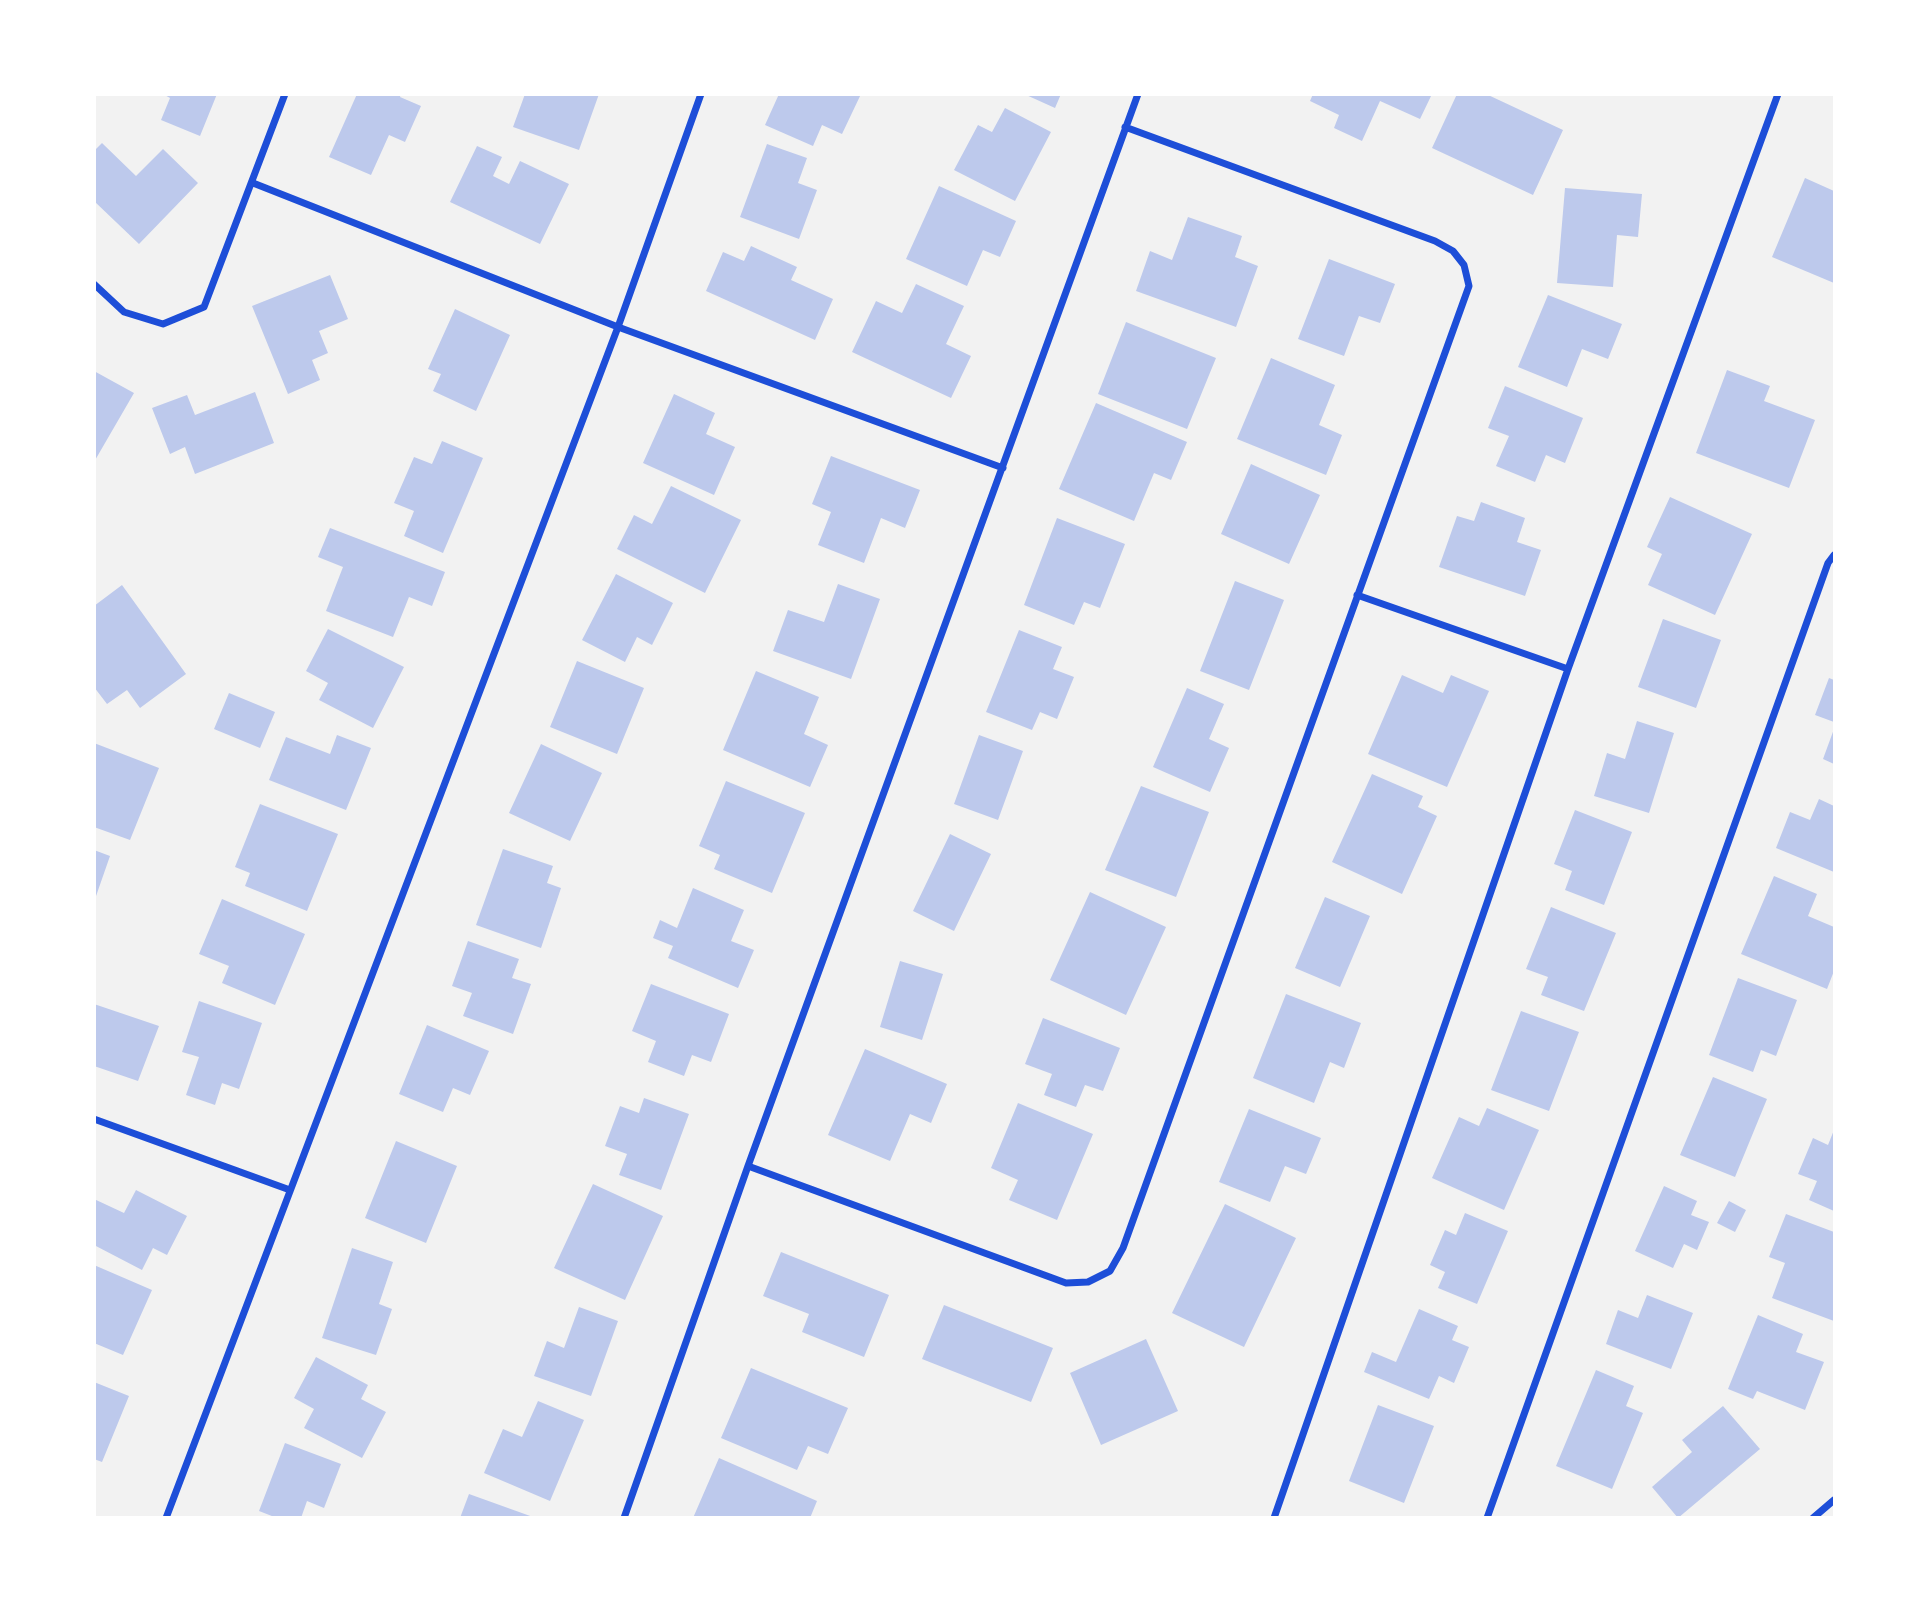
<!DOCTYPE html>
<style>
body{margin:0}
#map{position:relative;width:1929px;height:1612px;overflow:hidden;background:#f2f2f2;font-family:Poppins,sans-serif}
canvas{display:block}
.frame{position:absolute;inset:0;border:96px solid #fff;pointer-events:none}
</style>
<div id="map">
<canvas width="1929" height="1612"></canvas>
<div class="frame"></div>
</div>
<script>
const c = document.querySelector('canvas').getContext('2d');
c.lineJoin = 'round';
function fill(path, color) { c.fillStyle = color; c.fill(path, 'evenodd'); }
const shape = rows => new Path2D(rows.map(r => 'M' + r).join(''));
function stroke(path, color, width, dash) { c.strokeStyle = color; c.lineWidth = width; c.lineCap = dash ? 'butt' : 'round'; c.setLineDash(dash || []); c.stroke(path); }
fill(shape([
 [163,94,217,94,200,136,161,120,170,98],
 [357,94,401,94,400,97,421,106,405,142,389,135,371,175,329,157],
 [525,94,599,94,579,150,513,127],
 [779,94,861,94,842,134,822,125,813,146,765,125],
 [1024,94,1061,94,1055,108],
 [1313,94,1432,94,1420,119,1380,101,1362,141,1334,128,1339,115,1310,101],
 [1457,94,1486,94,1563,130,1533,195,1432,148],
 [1005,108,1051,132,1015,201,954,170,978,125,992,132],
 [102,143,136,176,163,149,198,183,139,244,94,201,94,151],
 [767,144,807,158,798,183,817,190,799,239,740,217],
 [477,146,502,157,493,176,509,184,520,161,569,184,540,244,450,202],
 [1805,178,1834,191,1834,283,1772,257],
 [939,186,1016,221,1000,257,983,250,967,286,906,259],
 [1565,188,1642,194,1638,237,1617,235,1613,287,1557,283],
 [1188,217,1242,236,1235,257,1258,266,1236,327,1136,291,1150,251,1172,260],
 [751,246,797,267,791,280,833,299,815,340,706,291,723,252,744,261],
 [1329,259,1395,284,1380,323,1359,316,1344,356,1298,339],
 [330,275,348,319,319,331,328,353,312,360,320,380,288,394,252,306],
 [916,284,964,306,946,344,971,356,951,398,852,352,876,301,902,313],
 [1548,295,1622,324,1608,359,1582,349,1567,387,1518,367],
 [455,309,510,335,476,411,433,391,441,374,428,369],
 [1126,322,1216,358,1187,429,1098,394],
 [1271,358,1335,385,1319,425,1342,435,1326,475,1237,439],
 [1727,370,1770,386,1764,401,1815,420,1789,488,1696,453],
 [94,371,134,393,94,462],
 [1505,386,1583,418,1565,463,1546,455,1535,482,1496,466,1509,436,1488,428],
 [255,392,274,443,195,474,185,447,170,454,152,408,187,395,195,415],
 [674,394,715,413,706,434,735,447,714,495,643,463],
 [1096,403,1187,442,1171,480,1154,473,1134,521,1059,489],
 [442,441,483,458,443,553,404,536,414,511,394,503,414,457,432,464],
 [831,456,920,490,905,528,881,518,864,563,818,545,831,512,812,504],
 [1251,464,1320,495,1289,564,1221,534],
 [671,486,741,520,705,593,617,549,634,515,652,524],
 [1670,497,1752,534,1715,615,1648,585,1662,554,1647,547],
 [1481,502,1525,518,1517,542,1541,550,1525,596,1439,567,1457,516,1474,521],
 [1057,518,1125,544,1100,608,1084,602,1074,625,1024,605],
 [330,528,445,572,432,606,409,597,393,637,326,611,343,567,318,557],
 [616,574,673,603,652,645,637,637,625,662,582,640],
 [1235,581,1284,600,1249,690,1200,671],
 [838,584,880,599,851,679,773,651,788,610,824,622],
 [122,585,186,674,140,708,127,690,107,704,94,687,94,606],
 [1663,619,1721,640,1696,708,1638,687],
 [328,629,404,667,373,728,319,700,328,683,306,671],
 [1019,630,1062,647,1053,669,1074,677,1057,719,1040,712,1032,730,986,712],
 [577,661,644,688,617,754,550,727],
 [756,671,819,697,804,734,828,745,810,787,723,750],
 [1402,675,1443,693,1451,675,1489,691,1447,787,1368,754],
 [1829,678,1834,680,1834,722,1815,715],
 [1187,688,1224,704,1209,739,1229,748,1210,792,1153,767],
 [229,693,275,712,260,748,214,729],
 [1637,721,1674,733,1649,813,1594,796,1607,753,1625,759],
 [1834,729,1834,764,1823,759],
 [337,735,371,748,346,810,269,780,286,737,330,754],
 [979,735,1023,751,998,820,954,804],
 [94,743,159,768,130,840,94,827],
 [541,744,602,773,570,841,509,813],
 [1372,774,1423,796,1418,807,1437,816,1402,894,1332,862],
 [726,781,805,813,772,893,714,869,720,855,699,846],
 [1141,786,1209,812,1176,897,1105,870],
 [1819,799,1834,806,1834,872,1776,848,1790,812,1810,820],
 [260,804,338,834,307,911,245,886,250,873,235,867],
 [1575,810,1632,832,1604,905,1565,890,1572,871,1554,864],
 [950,834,991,854,954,931,913,911],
 [503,849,553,866,547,883,561,888,541,948,476,925],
 [94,850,110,856,95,899,94,899],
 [1774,876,1817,894,1808,916,1834,927,1834,971,1827,989,1741,954],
 [693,888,744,910,731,941,754,950,738,988,668,958,673,946,653,938,660,920,677,928],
 [1090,892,1166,927,1126,1015,1050,980],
 [1325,897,1370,916,1340,987,1295,968],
 [222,899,305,934,275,1005,222,983,229,966,199,954],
 [1551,907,1616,933,1584,1011,1541,995,1548,977,1526,969],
 [468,941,519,959,512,978,531,984,513,1034,463,1016,472,993,452,986],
 [900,961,943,974,922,1040,880,1027],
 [1738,978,1797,1000,1776,1056,1761,1050,1753,1072,1709,1055],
 [651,984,729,1014,711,1062,692,1055,684,1076,648,1062,656,1041,632,1031],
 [1286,994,1361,1023,1344,1068,1330,1062,1314,1103,1253,1078],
 [199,1001,262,1023,239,1089,222,1083,215,1105,186,1095,199,1057,182,1052],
 [94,1004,159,1026,138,1081,94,1066],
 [1521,1011,1579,1032,1549,1111,1491,1090],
 [1043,1018,1120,1048,1103,1091,1085,1085,1076,1107,1044,1095,1052,1074,1025,1064],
 [427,1025,489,1051,470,1095,453,1088,443,1112,399,1094],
 [865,1049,947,1084,931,1123,910,1114,890,1161,828,1135],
 [1713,1077,1767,1099,1735,1177,1680,1155],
 [644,1098,689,1114,661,1190,619,1175,627,1154,605,1146,620,1106,639,1113],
 [1018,1103,1093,1134,1057,1220,1009,1200,1018,1180,991,1168],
 [1487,1108,1539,1130,1504,1210,1432,1178,1459,1117,1479,1126],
 [1249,1109,1321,1138,1306,1174,1285,1166,1270,1202,1219,1182],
 [1834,1130,1834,1211,1809,1200,1817,1181,1798,1174,1813,1138,1828,1145],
 [396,1141,457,1166,426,1243,365,1218],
 [593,1184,663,1216,625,1300,554,1268],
 [1664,1186,1697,1201,1691,1215,1709,1222,1697,1250,1684,1244,1673,1268,1635,1251],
 [136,1190,187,1216,167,1255,153,1248,142,1270,94,1245,94,1199,124,1213],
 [1729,1201,1746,1210,1735,1232,1717,1223],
 [1225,1204,1296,1238,1244,1347,1172,1313],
 [1465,1213,1508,1231,1477,1304,1438,1288,1445,1272,1430,1265,1445,1230,1456,1235],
 [1786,1214,1834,1232,1834,1321,1772,1298,1785,1263,1769,1257],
 [352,1248,393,1262,379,1304,392,1309,376,1355,322,1338],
 [781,1252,889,1295,864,1357,802,1332,809,1314,763,1296],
 [94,1265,152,1290,123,1355,94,1343],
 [1647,1295,1693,1313,1671,1369,1606,1344,1618,1310,1638,1318],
 [944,1305,1053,1348,1031,1402,922,1359],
 [579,1307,618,1321,591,1396,534,1376,547,1341,564,1348],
 [1419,1309,1458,1326,1452,1340,1469,1347,1454,1383,1439,1376,1429,1399,1364,1372,1372,1352,1396,1362],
 [1758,1315,1803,1334,1796,1352,1824,1362,1805,1410,1757,1391,1753,1399,1728,1389],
 [1146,1339,1178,1411,1101,1445,1070,1373],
 [316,1357,368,1385,361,1399,386,1412,362,1458,304,1428,314,1409,294,1398],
 [751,1368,848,1408,828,1454,808,1446,797,1470,721,1438],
 [1596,1370,1634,1386,1626,1406,1643,1413,1612,1489,1556,1466],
 [94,1382,129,1396,102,1462,94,1459],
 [538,1401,584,1420,550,1501,484,1473,503,1429,522,1437],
 [1378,1405,1434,1426,1404,1503,1349,1481],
 [1723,1406,1760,1449,1678,1518,1652,1487,1692,1452,1682,1440],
 [285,1443,341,1464,324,1508,307,1501,301,1518,277,1518,259,1511],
 [719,1458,817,1501,810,1518,693,1518],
 [469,1494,533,1517,533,1518,460,1518]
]), '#bdc9ec');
stroke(shape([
 [253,183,618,327,1003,468],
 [94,284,124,312,163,324,204,307,285,94],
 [1357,595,1568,669],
 [94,1119,290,1190],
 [748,1166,1066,1283,1088,1282,1110,1271,1123,1248,1469,286,1464,265,1453,251,1435,241,1125,127],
 [166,1518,618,327,701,94],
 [624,1518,748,1166,1138,94],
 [1274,1518,1568,669,1778,94],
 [1487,1518,1828,563,1834,555],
 [1813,1518,1834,1500]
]), '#1d4ed8', 7);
</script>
